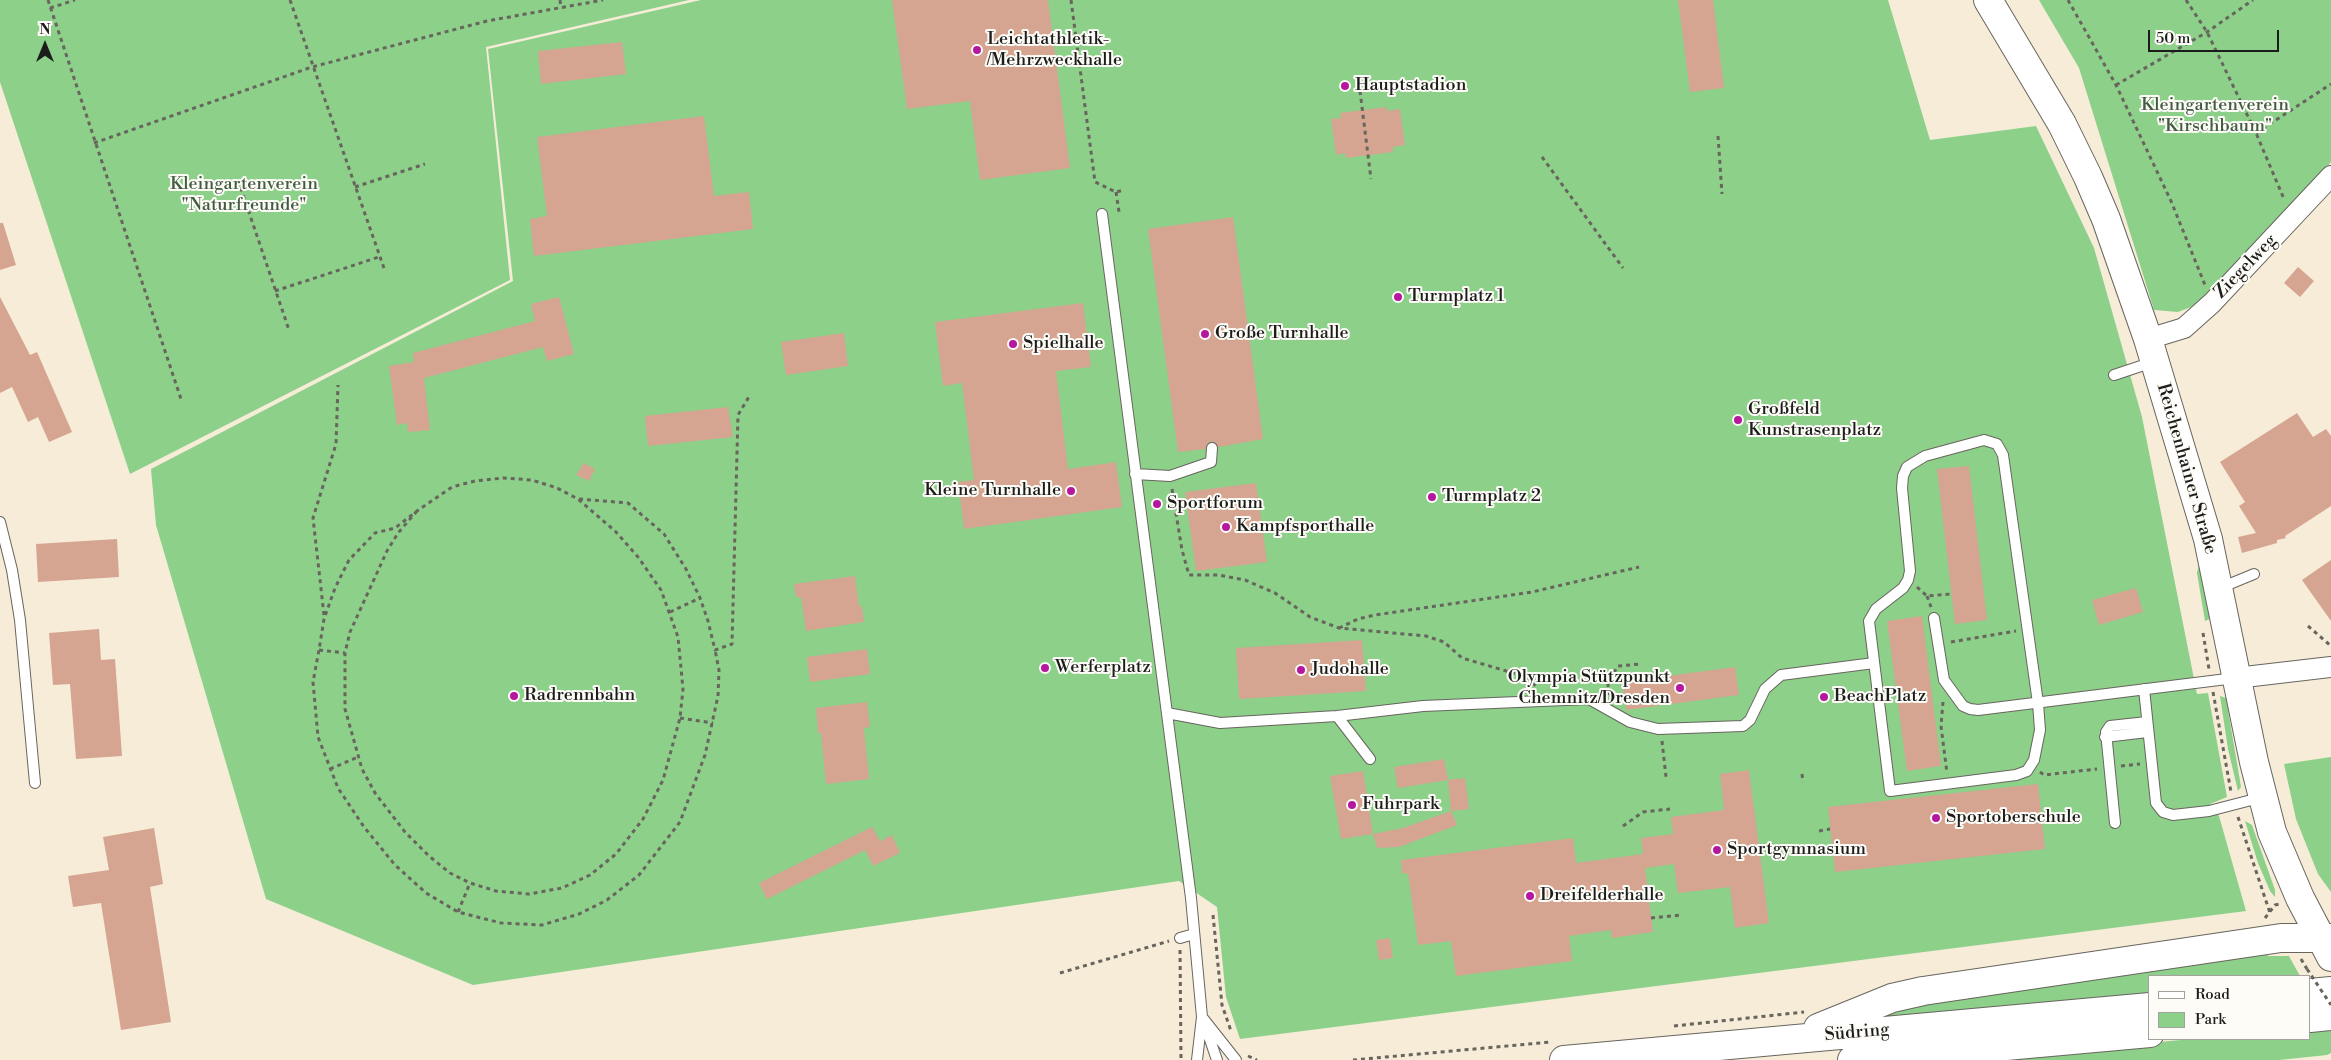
<!DOCTYPE html>
<meta charset="utf-8">
<style>
body{margin:0}
#map{position:relative;width:2331px;height:1060px;overflow:hidden;background:#f6ecd8;font-family:"Libre Bodoni",serif}
canvas{display:block}
.legend{position:absolute;left:2148px;top:975px;width:162px;height:65px;box-sizing:border-box;background:#fdfcf7;border:1px solid #a3a29f;margin:0;padding:6px 9px;list-style:none;font-size:15px;color:#1c1c1c}
.legend li{display:flex;align-items:center;gap:10px;height:25px}
.legend b{width:25px;border:1px solid #a3a29f}
.north{position:absolute;left:20px;top:20px;width:50px;height:50px;-webkit-text-stroke:4px #fdfcf7;paint-order:stroke;rotate:0deg;font-size:14px;font-weight:700;line-height:20px;text-align:center;color:#1c1c1c}
.north::after{content:'';display:block;margin:auto;width:18px;height:22px;background:#1c1c1c;clip-path:polygon(50% 0,100% 100%,50% 72%,0 100%)}
.scale{position:absolute;left:2148px;top:30px;width:131px;height:22px;box-sizing:border-box;border:2px solid #1c1c1c;border-top:0;padding-left:6px;font-size:15px;line-height:18px;white-space:nowrap;color:#1c1c1c;-webkit-text-stroke:4px #fdfcf7;paint-order:stroke}
</style>
<div id="map">
<canvas width="2331" height="1060"></canvas>
<ul class="legend">
<li><b style="height:6px;background:#fff"></b>Road</li>
<li><b style="height:14px;background:#8cd08a"></b>Park</li>
</ul>
<div class="north">N</div>
<div class="scale">50 m</div>
</div>
<script>
const c = document.querySelector('canvas').getContext('2d');
c.lineJoin = 'round';
function fill(path, color) { c.fillStyle = color; c.fill(path, 'evenodd'); }
const shape = rows => new Path2D(rows.map(r => 'M' + r).join(''));
function stroke(path, color, width, dash) { c.strokeStyle = color; c.lineWidth = width; c.lineCap = dash ? 'butt' : 'round'; c.setLineDash(dash || []); c.stroke(path); }
function write(font, color, halo, rows, align = 'center') {
  c.font = font + ' "Libre Bodoni",serif'; c.lineWidth = 4; c.setLineDash([]); c.textBaseline = 'middle'; c.strokeStyle = halo; c.fillStyle = color; for (const [text, x, y, turn = 0] of rows) {
    c.save(); c.translate(x, y); c.rotate((+turn || 0) * Math.PI / 180); c.textAlign = isNaN(turn) ? turn : align; if (halo) c.strokeText(text, 0, 0); c.fillText(text, 0, 0); c.restore();
  }
}
fill(shape([
 [0,0,689,0,486,47,510,280,130,474,0,82],
 [701,0,1888,0,1930,140,2036,126,2094,248,2142,417,2197,694,2208,693,2227,797,2210,804,2219,816,2246,911,1240,1039,1226,997,1217,907,1179,881,473,985,266,899,156,525,151,469,513,281,488,49],
 [2039,0,2331,0,2331,162,2307,192,2199,304,2178,312,2154,310,2079,68],
 [2200,560,2210,619,2205,621,2197,573],
 [2220,696,2226,698,2241,787,2238,791,2228,749],
 [2331,757,2331,892,2318,874,2296,819,2284,764],
 [2245,821,2252,825,2275,890,2275,897,2270,891,2258,863],
 [2267,950,2268,956,2289,956,2300,976,2150,976,2150,997,1862,1024,1888,1007],
 [2331,1027,2331,1053,2327,1055,2279,1060,1997,1060,1997,1056,2193,1039,2310,1039,2310,1029]
]), '#8cd08a');
fill(shape([
 [892,0,1048,0,1070,168,980,180,970,101,907,109],
 [1678,0,1713,0,1724,88,1690,92],
 [622,42,626,74,541,84,538,51],
 [1387,107,1387,111,1400,109,1405,145,1393,147,1393,152,1346,158,1345,153,1336,155,1331,119,1341,118,1340,113],
 [704,116,714,196,749,192,753,229,534,256,530,219,547,216,537,137],
 [1233,217,1263,439,1219,447,1212,441,1207,444,1205,449,1178,452,1148,229],
 [0,223,3,223,16,265,0,270],
 [2298,267,2314,281,2300,297,2284,283],
 [0,297,30,355,37,352,72,432,49,442,38,417,28,422,12,387,0,393],
 [559,297,574,354,547,361,543,347,424,378,430,430,408,432,407,423,397,425,389,366,414,362,413,353,535,321,531,304],
 [1083,303,1091,367,1056,371,1068,469,1116,462,1122,507,964,529,958,482,974,480,962,383,943,386,935,322],
 [844,333,848,366,786,375,781,342],
 [728,407,733,437,648,446,645,416],
 [2297,413,2313,437,2326,429,2331,436,2331,506,2285,536,2286,538,2277,540,2277,543,2242,553,2238,537,2256,533,2239,506,2245,502,2220,462],
 [584,463,595,469,589,481,576,475],
 [1969,466,1987,620,1955,624,1937,469],
 [1256,483,1267,562,1196,571,1185,492],
 [117,539,119,577,38,582,36,544],
 [2331,560,2331,621,2302,580],
 [855,576,859,607,862,606,864,622,806,631,801,597,796,597,794,584],
 [2136,588,2143,612,2099,625,2092,600],
 [1922,616,1941,766,1907,771,1887,621],
 [99,629,101,660,115,659,122,756,76,759,70,684,53,685,49,633],
 [1362,640,1366,691,1239,699,1236,648],
 [867,649,870,674,810,682,807,657],
 [1735,667,1739,695,1626,710,1622,682],
 [867,702,870,727,864,728,869,779,826,784,821,733,818,733,816,708],
 [1444,759,1448,780,1398,788,1394,767],
 [1749,770,1769,923,1735,928,1730,887,1678,893,1674,864,1645,868,1653,932,1612,938,1611,930,1569,936,1572,961,1456,976,1451,941,1418,945,1408,873,1402,874,1401,860,1573,838,1576,863,1643,854,1641,838,1673,834,1671,817,1724,810,1720,774],
 [1363,771,1373,834,1341,839,1330,776],
 [1465,778,1469,809,1451,811,1448,780],
 [2038,784,2045,849,1835,872,1828,807],
 [1451,811,1457,825,1399,847,1377,848,1373,834,1403,828],
 [872,827,880,841,892,835,900,853,873,866,865,850,767,899,759,883],
 [154,828,163,884,150,887,171,1022,121,1030,101,903,73,907,68,876,109,870,103,837],
 [1390,938,1393,958,1379,960,1376,940]
]), '#d5a591');
const lane = shape([
 [1102,214,1191,898,1202,1017,1197,1060],
 [2114,375,2153,362],
 [1984,440,1997,444,2003,455,2038,703,2040,730,2034,760,2027,771,2016,775,1890,791,1869,621,1876,609,1903,588,1908,580,1910,571,1902,488,1903,476,1907,467,1925,456,1984,440],
 [1135,474,1170,476,1211,462,1212,448],
 [0,522,12,570,20,620,35,783],
 [2220,588,2254,574],
 [1934,618,1944,680,1963,706,1970,709,1978,710,2235,678],
 [2144,689,2156,803,2163,812,2173,815,2209,811,2263,797],
 [1167,713,1220,723,1337,716,1423,706,1589,699,1630,722,1658,729,1743,726,1750,720,1765,689,1781,675,1874,663],
 [1337,716,1370,759],
 [2105,737,2147,732],
 [2115,823,2106,732,2110,726,2147,722],
 [1180,938,1194,934],
 [1202,1017,1236,1060],
 [1205,1025,1217,1060]
]);
const street = shape([
 [2148,339,2184,328,2212,303,2331,176],
 [2236,678,2331,667]
]);
const secondary = shape([
 [1988,0,2062,124,2088,177,2106,219,2148,339,2208,539,2254,762,2272,832,2300,898,2331,957]
]);
const primary = shape([
 [2310,993,2331,991],
 [2310,1018,2331,1016],
 [1818,1028,1892,998,1923,991,2281,938,2331,938],
 [1564,1060,2150,1007],
 [1852,1060,2150,1033]
]);
stroke(lane, '#68655e', 12);
stroke(street, '#68655e', 22);
stroke(secondary, '#68655e', 30);
stroke(primary, '#68655e', 30);
stroke(shape([
 [48,0,181,399],
 [290,0,385,271],
 [560,0,561,8],
 [1071,0,1095,182,1116,192,1124,190],
 [2068,0,2116,85,2171,201,2205,285],
 [2186,0,2207,32,2256,133,2284,199],
 [50,8,75,0],
 [2116,85,2207,32,2253,0],
 [1360,91,1371,179],
 [2256,133,2331,84],
 [1718,136,1722,194],
 [94,143,312,67,487,21,603,0],
 [1542,157,1623,268],
 [238,180,289,330],
 [355,187,425,164],
 [1116,192,1119,212],
 [275,291,379,257],
 [1172,489,1182,550,1189,575,1218,575,1245,580,1275,593,1310,617,1339,628,1426,636,1444,642,1462,658,1520,675,1538,687],
 [579,499,628,503,664,534,686,569,700,598,708,621,715,650,732,644,738,415,750,395],
 [417,511,398,533,387,551,350,632,345,653,345,709,362,769,375,793,405,832,429,856,450,873,470,883,496,891,529,894,562,888,590,875,616,854,643,819,663,780,680,718,683,689,678,637,661,590,638,557,615,531,578,499,557,488,532,480,503,478,475,481,452,487,417,511,395,528,375,533,349,560,335,588,324,619,319,650,313,682,318,737,338,788,364,827,395,865,426,893,458,912,501,923,542,925,579,914,607,900,639,875,680,822,705,755,718,696,719,670,715,650],
 [1917,587,1927,596,1951,594],
 [1927,596,1931,607],
 [670,612,700,598],
 [324,615,313,518,336,444,338,385],
 [2308,626,2331,646],
 [1339,628,1358,619,1375,615,1532,592,1639,567],
 [2203,633,2209,669],
 [1951,642,2016,631],
 [319,650,345,653],
 [2213,692,2231,792],
 [1608,695,1608,682,1618,666,1641,664],
 [1943,702,1941,726,1947,773],
 [680,718,713,723],
 [1662,741,1666,777],
 [2121,766,2140,764],
 [330,769,358,757],
 [2040,772,2044,775,2097,769],
 [1802,774,1803,782],
 [2238,817,2270,913],
 [1623,826,1643,812,1670,809],
 [1819,831,1830,829],
 [1769,846,1774,845],
 [1821,849,1832,848],
 [458,912,470,883],
 [1213,915,1222,1005,1231,1031],
 [1651,918,1682,915],
 [2265,918,2275,905,2280,904],
 [1180,950,1181,1060],
 [2301,959,2307,969],
 [1060,973,1169,941],
 [1674,1026,1804,1012],
 [1248,1056,1257,1060],
 [1353,1060,1551,1042]
]), '#68655e', 3, [4, 4]);
stroke(lane, '#fff', 10);
stroke(street, '#fff', 20);
stroke(secondary, '#fff', 28);
stroke(primary, '#fff', 28);
stroke(shape([
 [2307,969,2331,1005]
]), '#68655e', 3, [4, 4]);
for (const [x, y, r, color] of [
 [977,50,5,"#b5179e"],
 [1345,86,5,"#b5179e"],
 [1398,297,5,"#b5179e"],
 [1205,334,5,"#b5179e"],
 [1013,344,5,"#b5179e"],
 [1738,420,5,"#b5179e"],
 [1071,491,5,"#b5179e"],
 [1432,497,5,"#b5179e"],
 [1157,504,5,"#b5179e"],
 [1226,527,5,"#b5179e"],
 [1045,668,5,"#b5179e"],
 [1301,670,5,"#b5179e"],
 [1680,688,5,"#b5179e"],
 [514,696,5,"#b5179e"],
 [1824,697,5,"#b5179e"],
 [1352,805,5,"#b5179e"],
 [1936,818,5,"#b5179e"],
 [1717,850,5,"#b5179e"],
 [1530,896,5,"#b5179e"]
]) { const dot = new Path2D(); dot.arc(x, y, r, 0, 2 * Math.PI); c.fillStyle = color; c.fill(dot); stroke(dot, '#fdfcf7', 2); }
write('18px', '#1c1c1c', '#fdfcf7', [
 ["Leichtathletik-",987,40],
 ["/Mehrzweckhalle",987,61],
 ["Hauptstadion",1355,86],
 ["Turmplatz 1",1408,297],
 ["Große Turnhalle",1215,334],
 ["Spielhalle",1023,344],
 ["Großfeld",1748,410],
 ["Kunstrasenplatz",1748,431],
 ["Kleine Turnhalle",1061,491,"right"],
 ["Turmplatz 2",1442,497],
 ["Sportforum",1167,504],
 ["Kampfsporthalle",1236,527],
 ["Werferplatz",1055,668],
 ["Judohalle",1311,670],
 ["Olympia Stützpunkt",1670,678,"right"],
 ["Chemnitz/Dresden",1670,699,"right"],
 ["Radrennbahn",524,696],
 ["BeachPlatz",1834,697],
 ["Fuhrpark",1362,805],
 ["Sportoberschule",1946,818],
 ["Sportgymnasium",1727,850],
 ["Dreifelderhalle",1540,896]
], 'left');
write('18px', '#435b42', '#fdfcf7', [
 ["Kleingartenverein",2215,106],
 ["\"Kirschbaum\"",2215,127],
 ["Kleingartenverein",244,185],
 ["\"Naturfreunde\"",244,206]
]);
write('18px', '#1c1c1c', '#fdfcf7', [
 ["Ziegelweg",2246,267,-46],
 ["Reichenhainer Straße",2186,469,74],
 ["Südring",1857,1033,-5]
]);
</script>
